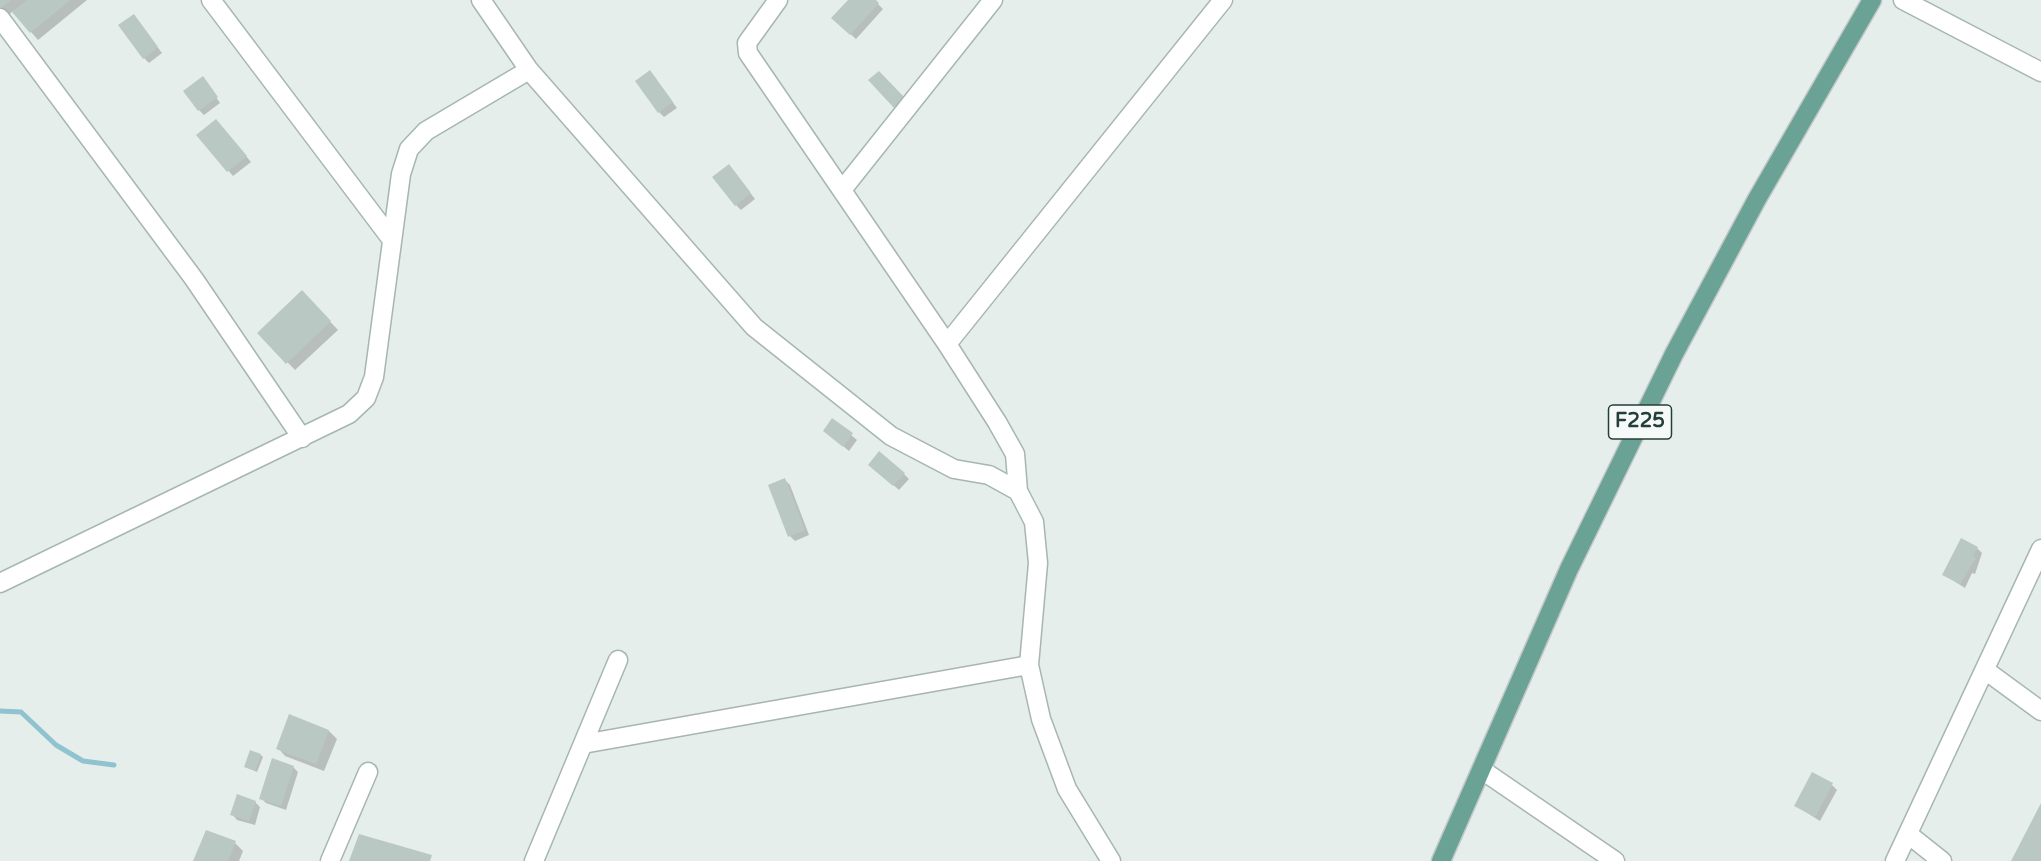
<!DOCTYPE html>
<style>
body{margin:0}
canvas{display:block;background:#e5eeea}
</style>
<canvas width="2041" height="861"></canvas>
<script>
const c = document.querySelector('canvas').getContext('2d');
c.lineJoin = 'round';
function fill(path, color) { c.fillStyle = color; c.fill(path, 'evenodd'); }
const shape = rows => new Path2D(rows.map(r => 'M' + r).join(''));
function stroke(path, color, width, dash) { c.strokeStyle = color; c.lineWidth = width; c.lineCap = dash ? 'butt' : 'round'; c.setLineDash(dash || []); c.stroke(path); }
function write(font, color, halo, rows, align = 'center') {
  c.font = font + ' "Varela Round",sans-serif'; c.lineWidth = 5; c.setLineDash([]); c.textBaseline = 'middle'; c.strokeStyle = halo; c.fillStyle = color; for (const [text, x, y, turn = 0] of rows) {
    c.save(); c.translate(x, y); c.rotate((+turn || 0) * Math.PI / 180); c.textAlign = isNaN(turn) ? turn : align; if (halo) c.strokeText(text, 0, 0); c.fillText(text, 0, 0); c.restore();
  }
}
fill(shape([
 [0,0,87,0,38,40,13,11,9,15,0,6],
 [850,0,874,0,883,9,856,39,833,18],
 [138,21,162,53,149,63,144,58],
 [654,77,677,108,664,117,659,112],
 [205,81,220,103,204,115,199,110],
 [221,126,251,162,233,176,198,136],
 [733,171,755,199,741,210,736,205],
 [302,292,338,330,295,370,259,333],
 [833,420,857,440,849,451,825,431],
 [875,469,904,474,909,479,899,490],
 [785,480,790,485,809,535,795,541,790,536],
 [1977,548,1982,553,1975,574,1972,573,1965,588,1944,575],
 [329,731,337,739,324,771,285,756,278,748],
 [261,755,263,757,257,772,248,768],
 [293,767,298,772,286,810,266,803,261,798],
 [1832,785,1837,790,1820,821,1796,806],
 [255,802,260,807,255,825,237,820,232,814],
 [235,843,243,851,239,861,194,861]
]), '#0003');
stroke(shape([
 [0,711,21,712,56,745,83,761,114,765]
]), '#8fc3d0', 5);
fill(shape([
 [0,0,11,0,0,8],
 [27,0,70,0,30,33,12,12],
 [848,0,876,0,879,3,850,35,831,18],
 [134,14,158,47,143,59,118,25],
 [650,70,673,102,658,113,635,81],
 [879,71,905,98,894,108,868,80],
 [203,76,218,97,198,111,183,91],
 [216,119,247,156,227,172,196,135],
 [729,164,751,193,735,206,712,177],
 [302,290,331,321,286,364,257,333],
 [832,418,853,433,843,447,823,431],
 [879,451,905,473,893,486,868,465],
 [785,478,805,530,788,537,768,485],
 [1961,538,1978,547,1973,556,1976,558,1960,584,1942,575],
 [289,714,329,730,316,764,276,749],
 [250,750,261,754,255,771,244,767],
 [272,758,294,766,281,806,259,799],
 [1812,772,1833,783,1815,817,1794,806],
 [237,794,256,801,249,821,230,815],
 [2041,803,2041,861,2011,861],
 [206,830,236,841,228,861,193,861],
 [359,834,432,855,430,861,349,861]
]), '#bac8c3');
const minor = shape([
 [211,0,392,240],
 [481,0,529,70,754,327,891,436,954,469,989,475,1018,491,1034,522,1038,563,1029,665,1041,719,1067,789,1111,861],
 [778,0,747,43,748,53,947,344,997,422,1015,454,1018,491],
 [1903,0,2041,72],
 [0,18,194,279,302,438],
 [842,190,993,0],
 [947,344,1223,0],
 [0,583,349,414,366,398,374,377,401,174,409,149,426,131,529,70],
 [1985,670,2041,711],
 [583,744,1029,665],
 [1482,770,1615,861],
 [1908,834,1942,861],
 [330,861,368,772],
 [534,861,618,660],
 [1895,861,2041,549]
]);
const primary = shape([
 [1441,861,1569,569,1674,354,1757,199,1872,0]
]);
stroke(minor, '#a7b6b1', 21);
stroke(primary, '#c2c9c8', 21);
stroke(minor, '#fff', 18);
stroke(primary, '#6ba296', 18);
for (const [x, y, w] of [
 [1640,422,63]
]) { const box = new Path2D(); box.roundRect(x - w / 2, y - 17, w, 34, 4.5); c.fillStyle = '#f5faf8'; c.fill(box); stroke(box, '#243f39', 1.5); }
write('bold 20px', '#243f39', null, [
 ["F225",1640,422]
]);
</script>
